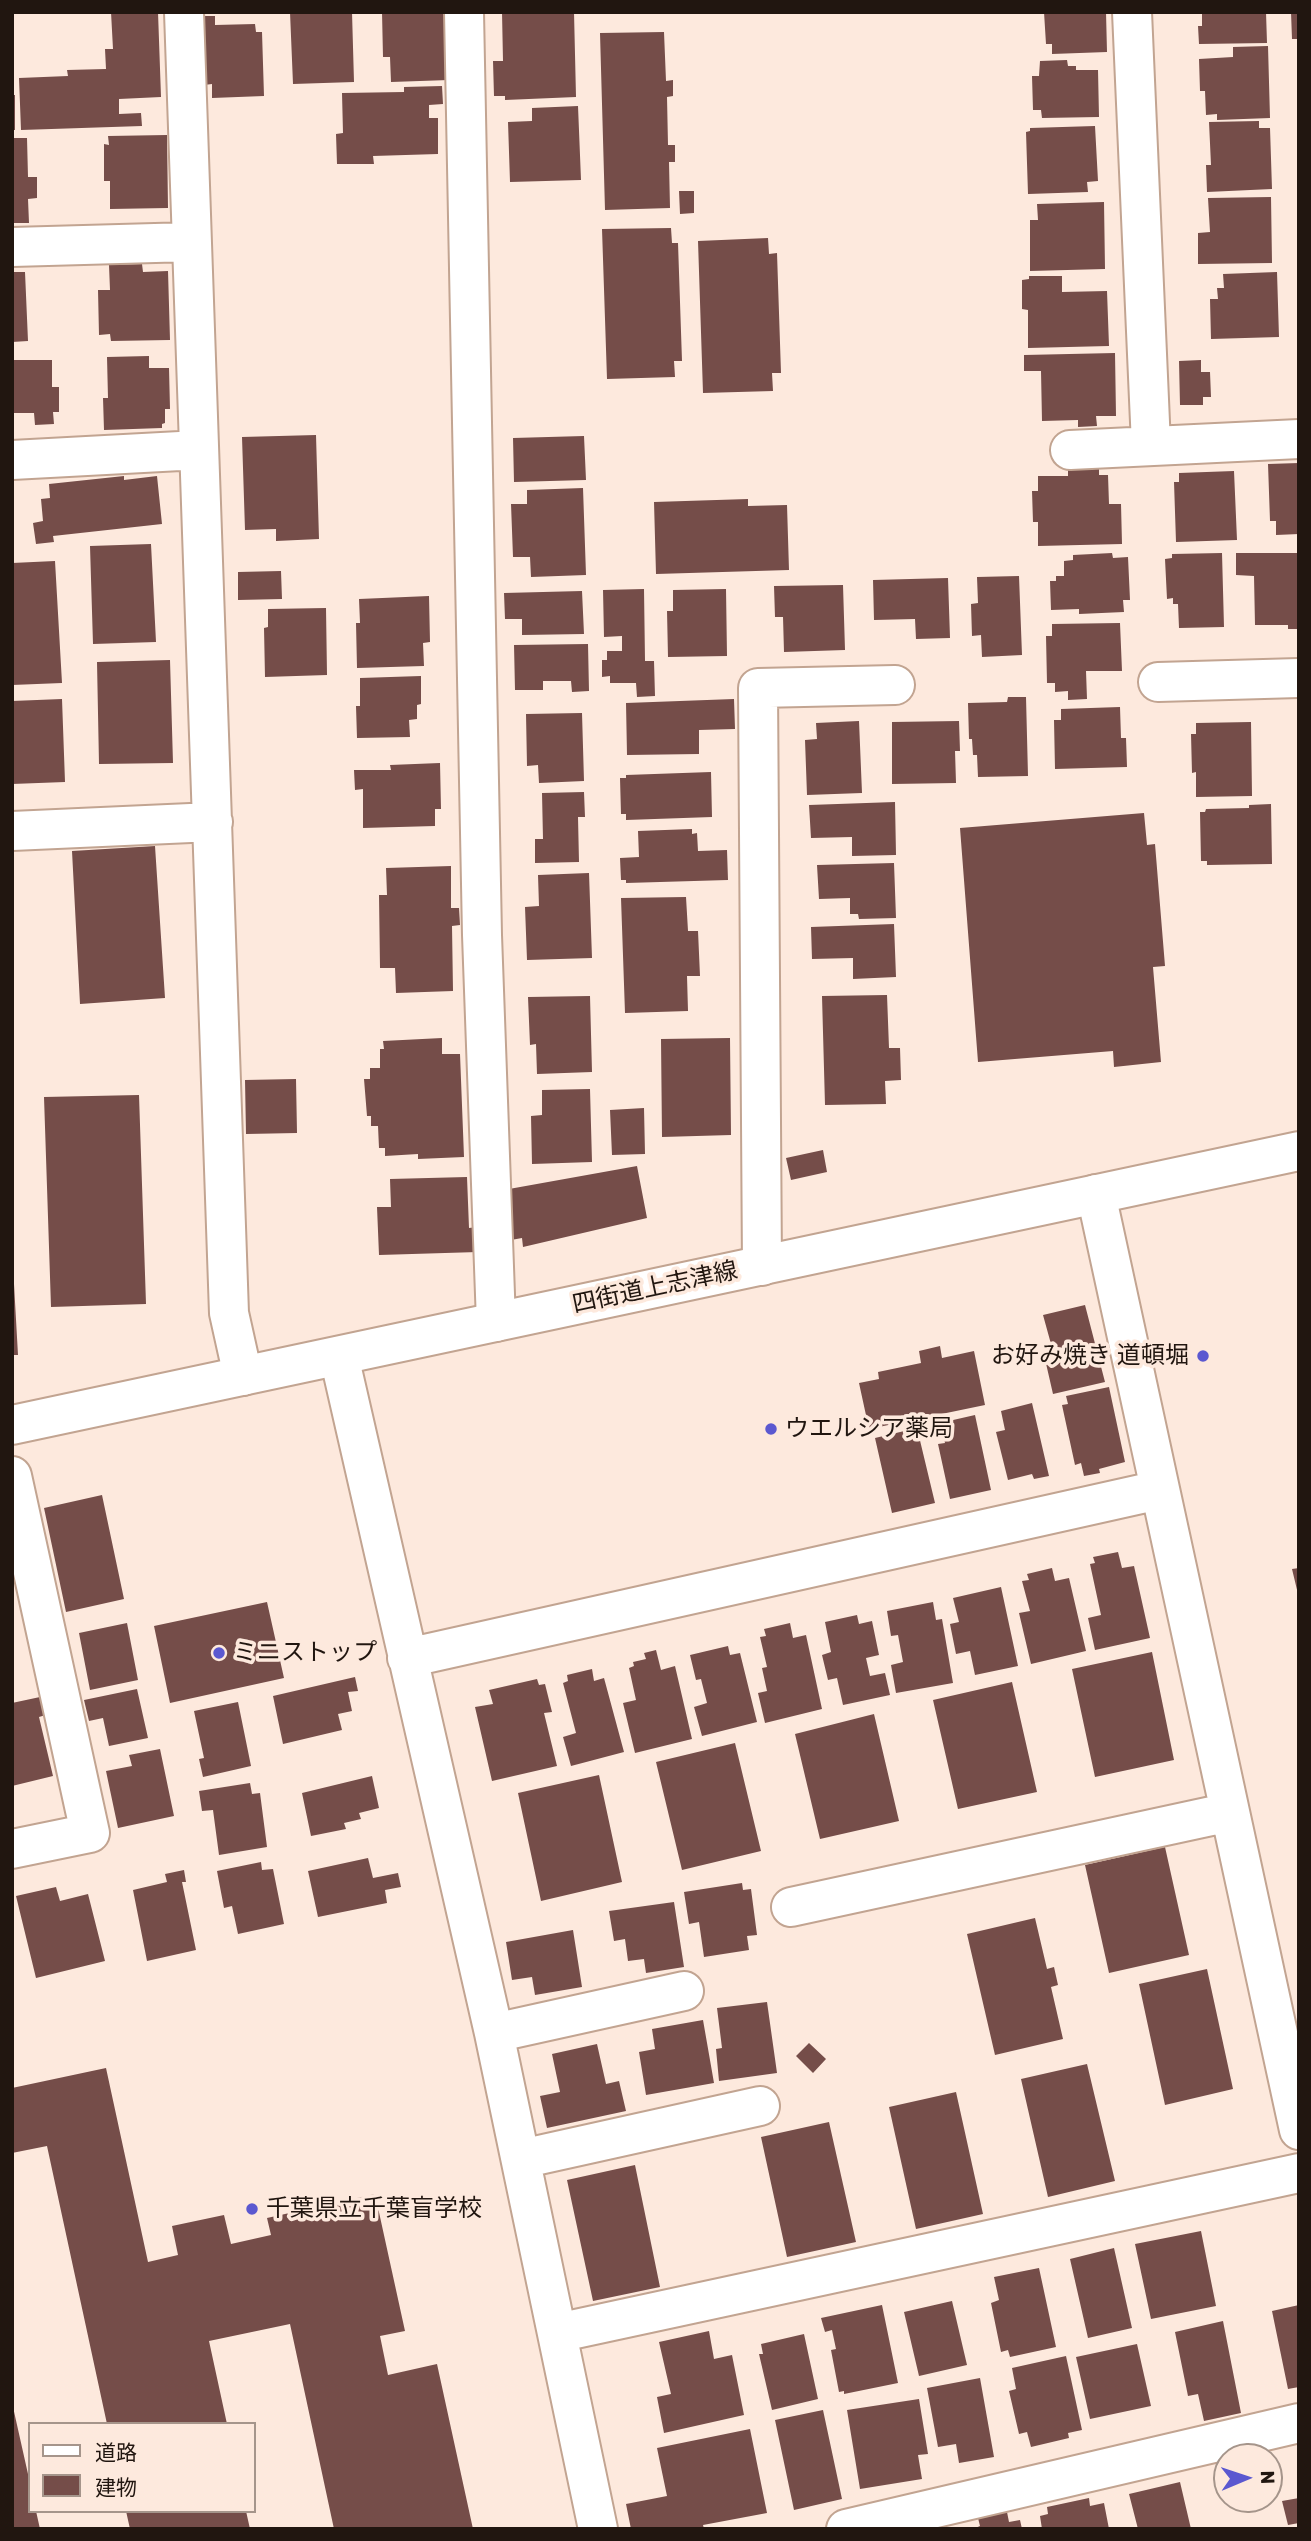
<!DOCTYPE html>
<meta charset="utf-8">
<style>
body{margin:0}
#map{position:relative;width:1311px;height:2541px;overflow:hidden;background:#fde9dd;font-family:Rubik,"Noto Sans JP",sans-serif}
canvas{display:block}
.frame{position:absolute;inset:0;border:14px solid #211610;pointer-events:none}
.legend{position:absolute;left:28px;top:2422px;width:228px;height:91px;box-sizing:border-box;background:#fde9dd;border:2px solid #a5958b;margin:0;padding:9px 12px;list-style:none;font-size:21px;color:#211610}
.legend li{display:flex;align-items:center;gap:14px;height:35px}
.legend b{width:35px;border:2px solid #a5958b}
.north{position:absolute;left:1213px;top:2443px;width:70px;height:70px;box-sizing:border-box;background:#fde9dd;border:2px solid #a5958b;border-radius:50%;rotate:88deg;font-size:19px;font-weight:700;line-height:28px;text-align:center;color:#211610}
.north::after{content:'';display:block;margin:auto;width:24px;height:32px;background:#5b58d0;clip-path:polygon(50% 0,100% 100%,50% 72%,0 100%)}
</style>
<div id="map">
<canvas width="1311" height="2541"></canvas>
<div class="frame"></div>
<ul class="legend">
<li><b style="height:9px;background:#fff"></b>道路</li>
<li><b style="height:19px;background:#754d49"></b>建物</li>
</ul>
<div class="north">N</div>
</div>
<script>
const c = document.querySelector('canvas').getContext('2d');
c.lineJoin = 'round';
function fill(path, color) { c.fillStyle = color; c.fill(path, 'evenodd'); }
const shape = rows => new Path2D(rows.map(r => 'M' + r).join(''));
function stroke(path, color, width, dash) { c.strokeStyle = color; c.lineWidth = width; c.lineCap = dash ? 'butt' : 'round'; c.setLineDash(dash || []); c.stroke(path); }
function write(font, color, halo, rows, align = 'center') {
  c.font = font + ' Rubik,"Noto Sans JP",sans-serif'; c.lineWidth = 7; c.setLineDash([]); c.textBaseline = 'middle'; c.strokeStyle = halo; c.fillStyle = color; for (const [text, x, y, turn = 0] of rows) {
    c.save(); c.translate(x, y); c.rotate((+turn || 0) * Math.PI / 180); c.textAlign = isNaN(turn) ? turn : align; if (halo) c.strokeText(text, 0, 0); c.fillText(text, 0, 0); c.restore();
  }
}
fill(shape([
 [111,12,158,12,161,97,119,99,119,114,141,113,142,126,21,130,19,78,68,76,67,70,106,69,105,49,113,49],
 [290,12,352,12,354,82,293,84],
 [382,12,448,12,449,80,391,82,390,57,383,57],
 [502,12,574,12,576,97,505,100,505,96,494,96,493,61,503,61],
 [1044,12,1106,12,1107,52,1052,54,1052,44,1046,44],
 [1202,12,1266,12,1267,43,1199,44,1198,26,1202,26],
 [1291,12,1299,12,1299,39,1292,39],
 [203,16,215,16,215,25,255,24,256,32,262,32,264,96,212,98,212,84,204,85],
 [664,32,666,81,673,80,673,96,667,97,668,145,675,145,675,162,669,162,670,208,605,210,600,33],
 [1268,46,1270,118,1217,120,1217,114,1206,115,1205,91,1200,91,1199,59,1233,57,1233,47],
 [1067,60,1068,66,1076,66,1076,70,1098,70,1099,117,1042,118,1041,110,1033,110,1032,76,1039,76,1040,61],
 [442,86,443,104,429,105,429,118,438,118,438,154,373,156,374,164,337,164,336,134,343,133,342,93,404,92,404,87],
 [12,95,15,95,15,130,12,130],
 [578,106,581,180,510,182,508,122,532,121,532,108],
 [1259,121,1259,128,1270,128,1272,189,1207,192,1206,165,1211,165,1209,122],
 [1095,126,1098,181,1087,182,1088,192,1028,194,1026,132,1030,131,1030,128],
 [167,135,168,208,110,209,110,181,104,181,104,144,109,145,108,136],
 [12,138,27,138,28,177,37,177,37,198,28,199,29,223,12,223],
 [679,191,694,191,694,213,680,214],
 [1271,197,1272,263,1198,264,1198,233,1210,232,1208,198],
 [1104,202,1105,269,1030,271,1030,220,1038,220,1037,204],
 [671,228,672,243,678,243,682,361,674,361,675,377,607,379,602,229],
 [768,238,769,254,777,253,781,373,772,373,773,391,703,393,698,241],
 [142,264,143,272,168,271,170,340,111,341,110,334,99,335,98,290,110,290,109,265],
 [12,272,25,272,28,341,12,342],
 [1277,272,1279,337,1211,339,1210,299,1218,299,1217,288,1224,288,1223,274],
 [1029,276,1062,276,1062,292,1107,291,1109,346,1028,348,1028,310,1022,309,1022,280,1029,279],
 [1115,353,1116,416,1096,416,1097,426,1078,427,1078,420,1042,421,1041,371,1024,371,1024,355],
 [149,356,149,368,169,368,170,409,165,409,165,423,162,424,162,428,104,430,103,398,108,398,107,357],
 [12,360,52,360,52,387,59,387,59,412,53,412,54,424,35,425,34,413,12,413],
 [1201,360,1201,372,1210,372,1211,397,1203,397,1203,405,1180,405,1179,361],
 [316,435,319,539,276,541,276,529,245,530,242,437],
 [584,436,586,480,514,482,513,438],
 [1299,463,1299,534,1276,535,1276,521,1270,521,1268,464],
 [1099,468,1099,475,1108,475,1109,504,1121,504,1122,544,1038,546,1038,522,1033,522,1032,491,1038,491,1038,476,1068,476,1068,469],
 [1234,471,1237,540,1176,542,1174,482,1179,482,1179,473],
 [124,476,124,480,157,476,162,524,53,536,54,542,36,544,33,523,43,521,41,499,50,498,49,484],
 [583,488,586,575,531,577,530,557,513,557,511,504,527,504,527,490],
 [748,499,748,506,787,505,789,570,656,574,654,502],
 [151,544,156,642,93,644,90,546],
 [1112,553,1113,558,1128,557,1130,600,1123,600,1124,612,1079,614,1079,609,1051,610,1050,581,1056,581,1056,576,1064,576,1064,561,1073,560,1073,555],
 [1222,553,1224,627,1179,628,1178,604,1173,604,1173,598,1167,599,1165,559,1172,558,1172,554],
 [1236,553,1299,553,1299,629,1288,629,1288,625,1255,625,1254,576,1236,575],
 [55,561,62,683,12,685,12,563],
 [281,571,282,599,238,600,238,572],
 [1019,576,1022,655,982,657,981,635,972,636,971,604,978,603,977,577],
 [948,578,950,638,916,639,915,619,874,620,873,580],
 [843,585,845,650,784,652,783,617,775,617,774,586],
 [644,589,645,661,654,661,655,696,637,697,636,683,610,683,610,676,602,677,602,660,607,660,607,651,622,651,622,636,604,637,603,590],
 [726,589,727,656,668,657,667,611,673,611,673,590],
 [582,591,584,634,522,635,522,619,505,619,504,593],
 [429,596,430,642,423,643,424,666,357,668,356,623,360,623,359,599],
 [326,608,327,675,265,677,264,628,268,627,268,609],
 [1120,623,1122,671,1086,671,1087,699,1068,700,1068,691,1055,692,1055,683,1047,683,1046,636,1052,636,1052,624],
 [588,644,589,691,572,692,571,681,543,681,543,690,515,690,514,645],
 [170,660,173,763,99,764,97,662],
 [421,676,421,704,417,705,417,719,409,720,410,737,357,738,356,706,360,706,360,678],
 [1008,697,1026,697,1028,776,978,777,977,755,973,755,972,739,969,739,968,703,1007,702],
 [62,699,65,782,12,784,12,701],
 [734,699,735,729,699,730,699,754,627,755,626,703],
 [1120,707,1121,738,1126,738,1127,767,1055,769,1054,720,1061,720,1061,709],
 [582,713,584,781,539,783,538,765,527,766,526,714],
 [859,721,862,793,807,795,805,740,817,739,816,723],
 [959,721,960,751,955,751,956,783,892,784,892,722],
 [1251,722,1252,796,1196,797,1196,772,1192,773,1191,734,1196,734,1196,723],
 [440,763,441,809,435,809,435,826,363,828,363,789,355,790,354,770,391,770,390,765],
 [711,772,712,817,626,820,626,814,621,814,620,778,626,778,626,775],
 [584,792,585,817,578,817,579,862,535,863,535,839,543,839,542,793],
 [895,802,896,855,852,856,852,837,811,838,809,805],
 [1271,804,1272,864,1207,865,1207,861,1201,861,1200,812,1205,812,1206,809,1249,808,1249,805],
 [1144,813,1147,845,1155,844,1165,966,1153,967,1161,1062,1114,1067,1113,1051,978,1062,960,828],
 [692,829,692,834,697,833,698,851,727,850,728,880,626,883,626,880,621,880,620,858,639,857,638,831],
 [155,846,165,998,80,1004,72,851],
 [894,863,896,918,859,919,858,914,850,914,850,898,819,899,817,865],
 [451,866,451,908,459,908,460,925,452,926,453,991,396,993,395,968,380,968,379,895,387,895,386,868],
 [589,873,592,958,527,960,525,907,539,906,538,875],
 [686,897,688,931,698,931,700,976,687,976,688,1011,625,1013,621,898],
 [894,924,896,977,853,979,853,958,812,959,811,927],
 [887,995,889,1048,900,1048,901,1080,885,1081,886,1104,825,1105,822,996],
 [590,996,592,1072,537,1074,536,1044,530,1045,528,997],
 [442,1038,442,1054,460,1054,464,1157,418,1159,418,1154,385,1156,385,1148,379,1148,378,1126,371,1126,371,1116,367,1116,364,1079,370,1079,370,1068,380,1068,380,1049,384,1049,383,1041],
 [730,1038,731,1135,662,1137,661,1039],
 [296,1079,297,1133,246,1134,245,1080],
 [590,1089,592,1162,532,1164,531,1116,542,1115,542,1090],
 [139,1095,146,1304,51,1307,44,1097],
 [644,1108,645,1154,612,1155,610,1110],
 [823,1150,827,1172,791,1180,786,1158],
 [637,1166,647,1218,523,1247,522,1238,511,1240,509,1189],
 [467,1177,469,1228,477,1227,478,1252,379,1255,377,1207,391,1207,390,1179],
 [12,1284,14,1284,18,1355,12,1355],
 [1085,1305,1105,1382,1053,1394,1042,1346,1051,1344,1043,1315],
 [940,1346,942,1358,974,1351,985,1405,869,1429,859,1383,879,1379,878,1372,921,1363,919,1351],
 [1109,1387,1125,1462,1099,1469,1100,1473,1084,1476,1081,1463,1075,1465,1062,1405,1068,1404,1066,1396],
 [1032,1403,1049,1476,1034,1479,1032,1474,1008,1480,996,1432,1005,1430,1001,1411],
 [975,1415,991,1490,950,1499,938,1444,945,1443,940,1423],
 [917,1428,935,1503,892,1513,875,1438],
 [102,1495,124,1599,66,1612,44,1508],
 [1118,1552,1122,1568,1134,1566,1150,1638,1095,1650,1088,1618,1101,1615,1090,1564,1095,1563,1093,1557],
 [1052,1568,1055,1581,1069,1578,1086,1651,1031,1664,1019,1613,1030,1611,1022,1581,1029,1580,1027,1574],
 [1299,1568,1299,1594,1298,1594,1292,1569],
 [1001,1587,1018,1666,975,1675,970,1651,956,1654,950,1624,959,1622,953,1598],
 [267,1602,284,1678,170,1703,154,1626],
 [933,1602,936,1620,942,1619,953,1683,896,1693,891,1665,903,1662,898,1635,891,1636,887,1611],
 [857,1615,859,1624,872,1621,879,1655,866,1658,870,1676,885,1673,890,1695,843,1705,837,1678,828,1680,822,1655,831,1652,825,1622],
 [127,1623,138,1680,90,1690,79,1633],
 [790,1623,793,1638,806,1635,822,1709,765,1723,758,1693,767,1691,762,1668,767,1667,760,1637,766,1636,764,1629],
 [728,1646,730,1655,740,1653,757,1722,702,1736,694,1707,707,1703,701,1679,696,1680,690,1655],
 [656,1650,661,1670,675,1666,692,1739,635,1753,623,1703,636,1700,629,1668,634,1666,633,1662,646,1659,644,1653],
 [1152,1652,1174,1760,1095,1777,1072,1669],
 [592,1669,594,1681,604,1678,624,1752,571,1766,563,1737,576,1733,563,1683,568,1681,567,1675],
 [355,1677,358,1691,348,1692,352,1711,338,1714,342,1730,283,1744,273,1696],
 [537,1679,539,1685,545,1684,552,1712,544,1713,557,1766,492,1781,475,1707,493,1704,489,1690],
 [1012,1682,1037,1792,958,1809,933,1700],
 [137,1689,148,1738,109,1746,103,1718,89,1721,84,1700],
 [40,1697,41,1703,46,1702,49,1714,39,1717,53,1776,12,1786,12,1703],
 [238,1702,251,1766,203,1777,199,1759,204,1758,194,1711],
 [874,1714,899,1821,820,1839,795,1734],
 [735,1743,761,1851,682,1870,656,1762],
 [160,1749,174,1816,118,1828,106,1771,132,1766,129,1755],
 [599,1775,622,1882,541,1901,518,1793],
 [372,1776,379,1808,359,1813,361,1819,344,1823,346,1829,311,1836,302,1793],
 [250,1783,252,1794,260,1793,267,1847,219,1855,213,1810,202,1811,199,1791],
 [1165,1847,1189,1955,1109,1973,1085,1865],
 [368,1858,373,1878,398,1873,401,1887,385,1890,387,1903,318,1917,308,1871],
 [261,1862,262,1870,273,1869,284,1924,238,1934,232,1906,224,1908,217,1871],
 [184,1870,186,1882,182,1882,196,1950,147,1961,133,1890,167,1882,165,1874],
 [742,1883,743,1890,751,1889,757,1935,747,1936,749,1950,704,1957,699,1922,689,1924,684,1892],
 [56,1887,60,1901,88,1894,105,1961,36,1978,16,1896],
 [674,1902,684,1967,646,1973,644,1959,628,1961,625,1939,614,1941,609,1911],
 [1035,1918,1047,1969,1054,1967,1058,1985,1051,1987,1063,2039,995,2055,967,1934],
 [573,1930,582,1987,535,1995,532,1977,512,1980,506,1942],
 [1207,1969,1233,2089,1165,2105,1139,1984],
 [767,2002,777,2073,719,2081,716,2049,722,2048,717,2008],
 [703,2020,714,2083,646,2095,639,2052,655,2049,652,2029],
 [809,2043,826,2059,813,2073,796,2056],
 [597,2044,606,2084,619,2081,626,2111,547,2128,540,2096,560,2092,552,2054],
 [1087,2064,1115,2181,1048,2197,1021,2079],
 [106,2068,148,2262,178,2255,172,2226,224,2215,231,2244,271,2235,267,2218,375,2194,405,2331,380,2336,388,2375,437,2364,473,2529,334,2529,290,2324,209,2341,227,2424,107,2424,47,2146,12,2153,12,2088],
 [956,2092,983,2214,916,2229,889,2107],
 [829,2122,856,2242,787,2257,761,2137],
 [635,2165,660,2287,593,2301,567,2180],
 [1201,2231,1216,2306,1151,2319,1135,2244],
 [1114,2248,1132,2328,1088,2338,1070,2259],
 [1039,2268,1056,2347,1010,2357,1008,2350,1001,2352,991,2303,999,2300,994,2277],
 [952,2301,967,2365,919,2376,904,2312],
 [882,2305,898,2383,844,2394,844,2391,839,2392,831,2350,836,2349,832,2330,825,2332,821,2318],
 [1299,2305,1299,2387,1288,2389,1272,2311],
 [1223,2321,1241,2413,1204,2421,1198,2394,1188,2396,1175,2332],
 [709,2331,714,2359,732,2355,744,2415,664,2433,657,2397,671,2394,659,2342],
 [804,2334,818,2399,772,2410,759,2354,763,2354,761,2344],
 [1137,2344,1151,2406,1090,2419,1076,2357],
 [1066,2356,1082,2430,1068,2433,1069,2438,1031,2447,1027,2432,1019,2434,1009,2391,1016,2389,1012,2368],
 [980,2378,994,2457,959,2463,956,2444,938,2447,927,2388],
 [919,2399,928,2454,918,2455,922,2479,860,2489,847,2410],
 [13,2407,30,2483,30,2511,36,2511,40,2529,12,2529],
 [823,2410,842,2499,794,2510,775,2420],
 [750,2429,767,2513,703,2525,704,2529,631,2529,626,2504,667,2496,657,2448],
 [1180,2482,1191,2529,1138,2529,1129,2494],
 [1089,2498,1090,2506,1104,2503,1109,2529,1042,2529,1040,2516,1048,2514,1047,2507],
 [1299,2498,1299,2523,1288,2525,1282,2501],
 [126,2511,246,2511,250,2529,130,2529],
 [1007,2512,1009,2522,1020,2520,1022,2529,973,2529,980,2526,978,2518]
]), '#754d49');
const minor = shape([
 [184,12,229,1313,243,1376],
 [464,12,482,935,496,1322],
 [1132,12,1151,445],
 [12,247,191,242],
 [1070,450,1299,439],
 [12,460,199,450],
 [1158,682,1299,678],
 [12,831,213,822],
 [1096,1194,1299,2130],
 [762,1266,758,688,895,685],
 [339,1356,494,2033,598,2529],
 [12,1476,90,1833,12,1849],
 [407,1658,1159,1490],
 [791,1907,1230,1812],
 [494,2033,684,1991],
 [521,2159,760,2106],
 [557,2333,1299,2173],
 [846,2529,1299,2423]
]);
const major = shape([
 [12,1425,1299,1151]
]);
stroke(minor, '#c2a491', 42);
stroke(major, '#c2a491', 42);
stroke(minor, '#fff', 38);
stroke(major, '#fff', 38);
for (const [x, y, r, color] of [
 [1203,1356,7,"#5b58d0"],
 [771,1429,7,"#5b58d0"],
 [219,1653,7,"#5b58d0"],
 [252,2209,7,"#5b58d0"]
]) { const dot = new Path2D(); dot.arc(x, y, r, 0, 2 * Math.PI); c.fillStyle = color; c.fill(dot); stroke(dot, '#fde9dd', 2.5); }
write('24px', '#211610', '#fde9dd', [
 ["四街道上志津線",655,1288,-12]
]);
write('24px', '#211610', '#fde9dd', [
 ["お好み焼き 道頓堀",1189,1356,"right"],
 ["ウエルシア薬局",785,1429],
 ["ミニストップ",233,1653],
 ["千葉県立千葉盲学校",266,2209]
], 'left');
</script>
